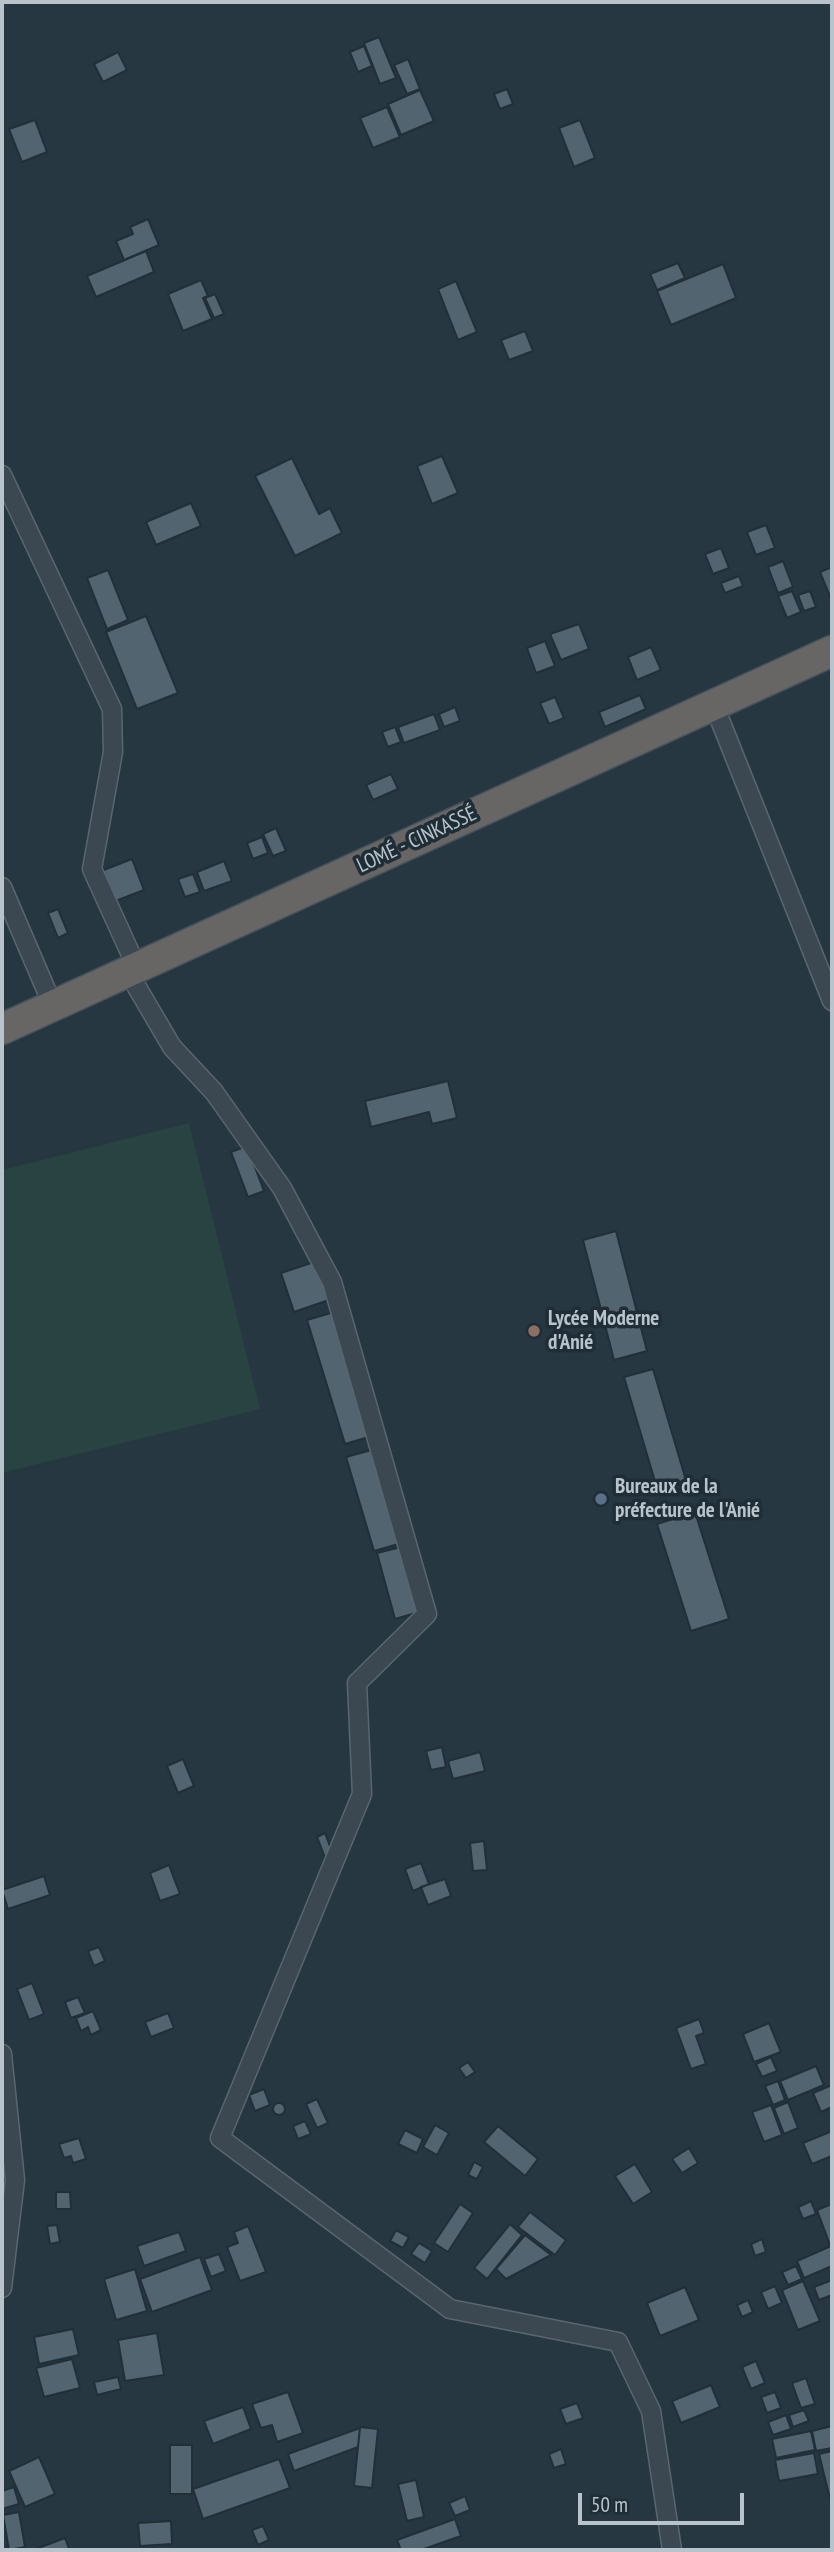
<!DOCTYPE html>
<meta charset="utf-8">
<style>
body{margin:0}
#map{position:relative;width:834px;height:2552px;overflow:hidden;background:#263742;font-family:"PT Sans Narrow",sans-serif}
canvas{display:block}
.frame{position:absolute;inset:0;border:4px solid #b8c3cb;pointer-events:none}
.scale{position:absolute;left:578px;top:2493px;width:166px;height:32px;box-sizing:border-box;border:4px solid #b8c3cb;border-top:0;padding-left:9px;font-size:21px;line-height:24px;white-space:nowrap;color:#b8c3cb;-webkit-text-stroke:5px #1f2d37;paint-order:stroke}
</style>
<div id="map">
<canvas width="834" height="2552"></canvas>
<div class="frame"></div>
<div class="scale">50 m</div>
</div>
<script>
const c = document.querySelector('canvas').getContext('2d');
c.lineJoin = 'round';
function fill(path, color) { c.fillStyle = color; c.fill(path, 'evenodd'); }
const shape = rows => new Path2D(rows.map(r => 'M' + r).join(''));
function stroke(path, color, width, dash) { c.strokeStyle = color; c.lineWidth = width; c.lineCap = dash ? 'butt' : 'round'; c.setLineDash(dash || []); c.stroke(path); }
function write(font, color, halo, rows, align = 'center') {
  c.font = font + ' "PT Sans Narrow",sans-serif'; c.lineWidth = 7; c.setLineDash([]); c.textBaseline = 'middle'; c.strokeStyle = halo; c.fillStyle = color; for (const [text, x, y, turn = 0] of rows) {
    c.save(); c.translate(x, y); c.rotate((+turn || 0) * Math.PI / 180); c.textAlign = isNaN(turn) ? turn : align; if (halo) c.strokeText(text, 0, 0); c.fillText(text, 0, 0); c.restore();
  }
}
fill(shape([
 [189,1123,260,1409,2,1473,2,1170]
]), '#284341');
const building = shape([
 [379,37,396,78,380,84,364,43,379,37],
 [364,46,372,66,358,72,350,52,364,46],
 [118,52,127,70,103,82,94,64,118,52],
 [408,59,420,89,407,94,394,65,408,59],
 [507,89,513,104,500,109,494,94,507,89],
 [420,90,434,121,401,135,388,104,420,90],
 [387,107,400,137,373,148,360,118,387,107],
 [35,120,47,152,22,162,9,129,35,120],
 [580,120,595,158,574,167,559,128,580,120],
 [148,219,159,245,124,260,116,241,133,234,130,227,148,219],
 [146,251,154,272,96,297,87,276,146,251],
 [678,263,685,278,657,290,650,274,678,263],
 [723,264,736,298,671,325,657,291,723,264],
 [201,280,208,296,203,298,212,319,183,331,168,294,201,280],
 [456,281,477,332,458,340,438,289,456,281],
 [215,294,224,314,214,318,205,298,215,294],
 [525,331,533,351,509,360,501,340,525,331],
 [442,456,458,493,432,504,417,466,442,456],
 [292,458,319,514,330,508,342,533,295,556,255,476,292,458],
 [191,503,201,526,156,545,146,522,191,503],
 [766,525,775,548,756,555,747,532,766,525],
 [721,548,729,568,713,574,705,554,721,548],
 [783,561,793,587,778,593,768,567,783,561],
 [832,567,832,598,831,599,820,572,832,567],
 [108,570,128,620,107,629,87,578,108,570],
 [739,576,743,586,725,593,721,583,739,576],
 [792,591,801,612,787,618,778,596,792,591],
 [810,591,816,607,804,611,798,595,810,591],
 [146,616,178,693,137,709,106,632,146,616],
 [579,624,589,649,561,660,550,634,579,624],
 [545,641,555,666,536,673,527,648,545,641],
 [651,647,661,670,637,680,628,657,651,647],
 [640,695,646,709,605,727,599,712,640,695],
 [555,697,564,718,549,724,540,703,555,697],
 [455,707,460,721,444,727,439,714,455,707],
 [434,714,440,730,404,743,398,727,434,714],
 [395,727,401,742,388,747,382,732,395,727],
 [391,774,398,789,373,800,366,785,391,774],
 [276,828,286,851,273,856,263,834,276,828],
 [262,837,268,853,253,859,247,843,262,837],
 [132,859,144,890,113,902,101,871,132,859],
 [224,861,232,881,204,891,197,872,224,861],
 [193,874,200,892,185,897,178,879,193,874],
 [58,909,68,933,58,938,48,913,58,909],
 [448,1081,457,1118,432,1124,429,1112,371,1127,365,1101,448,1081],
 [247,1146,264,1191,248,1197,231,1152,247,1146],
 [616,1231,647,1351,614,1360,583,1240,616,1231],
 [317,1261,329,1300,294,1312,281,1273,317,1261],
 [334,1312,372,1436,345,1444,307,1320,334,1312],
 [653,1369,688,1487,659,1495,624,1377,653,1369],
 [375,1449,402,1543,374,1551,346,1457,375,1449],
 [695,1512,729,1619,691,1631,657,1524,695,1512],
 [401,1547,419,1612,395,1619,377,1553,401,1547],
 [442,1747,446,1767,431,1770,426,1751,442,1747],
 [480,1752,485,1771,453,1779,448,1761,480,1752],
 [183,1759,194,1786,178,1793,167,1766,183,1759],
 [325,1833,334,1857,326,1860,317,1837,325,1833],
 [484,1841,487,1870,473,1871,470,1843,484,1841],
 [421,1863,429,1884,413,1891,405,1869,421,1863],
 [169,1865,180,1894,160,1901,150,1873,169,1865],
 [44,1876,50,1895,8,1909,2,1890,44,1876],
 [445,1879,451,1896,428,1905,421,1887,445,1879],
 [99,1947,105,1961,94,1966,88,1951,99,1947],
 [32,1983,44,2014,29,2020,17,1989,32,1983],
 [78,1997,85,2013,71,2018,65,2002,78,1997],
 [93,2011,101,2030,91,2035,88,2027,81,2031,76,2018,93,2011],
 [168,2013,174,2028,151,2037,145,2022,168,2013],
 [699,2019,704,2033,696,2036,706,2064,691,2069,676,2028,699,2019],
 [769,2023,781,2052,754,2062,743,2034,769,2023],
 [771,2057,777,2071,762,2077,756,2064,771,2057],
 [468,2062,475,2072,466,2078,459,2068,468,2062],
 [816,2066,824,2085,788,2100,780,2081,816,2066],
 [778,2081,785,2100,773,2105,765,2086,778,2081],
 [832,2085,832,2107,821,2112,813,2093,832,2085],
 [264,2089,270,2105,255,2111,249,2095,264,2089],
 [317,2099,328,2123,317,2128,306,2104,317,2099],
 [788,2102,798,2128,784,2134,774,2108,788,2102],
 '273 2109a6 6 0 1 1 12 0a6 6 0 1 1-12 0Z',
 [771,2105,782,2135,764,2142,752,2112,771,2105],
 [305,2121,311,2134,298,2139,293,2126,305,2121],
 [435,2125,449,2133,437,2155,423,2147,435,2125],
 [498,2126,538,2159,525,2176,484,2142,498,2126],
 [405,2130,423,2139,417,2153,398,2144,405,2130],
 [832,2131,832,2156,812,2164,803,2143,832,2131],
 [79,2138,86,2159,73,2163,71,2156,64,2158,59,2144,79,2138],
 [689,2148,698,2163,682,2173,672,2159,689,2148],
 [474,2162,483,2167,477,2179,468,2175,474,2162],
 [635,2164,652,2192,633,2204,615,2176,635,2164],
 [56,2192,70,2192,71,2209,56,2209,56,2192],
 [811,2201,816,2214,803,2219,798,2207,811,2201],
 [460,2204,473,2213,448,2252,434,2243,460,2204],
 [832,2204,832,2244,830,2245,817,2210,832,2204],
 [530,2212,566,2240,555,2255,518,2227,530,2212],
 [510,2224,522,2235,487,2279,474,2268,510,2224],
 [57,2225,60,2242,50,2244,47,2226,57,2225],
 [248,2226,266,2272,240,2281,227,2247,238,2243,234,2232,248,2226],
 [396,2230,409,2237,403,2248,390,2241,396,2230],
 [179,2232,186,2251,144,2266,137,2246,179,2232],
 [525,2235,551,2255,506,2279,496,2269,525,2235],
 [762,2239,766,2252,755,2256,751,2244,762,2239],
 [419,2243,432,2251,425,2263,411,2254,419,2243],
 [831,2246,832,2266,804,2278,797,2261,831,2246],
 [219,2254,226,2271,211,2277,204,2259,219,2254],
 [200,2257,212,2290,152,2312,140,2279,200,2257],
 [796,2266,802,2279,788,2285,782,2272,796,2266],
 [135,2269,147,2311,116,2320,104,2279,135,2269],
 [832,2280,832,2295,819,2300,814,2287,832,2280],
 [803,2281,820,2321,798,2330,782,2290,803,2281],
 [775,2286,782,2303,768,2309,761,2292,775,2286],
 [685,2287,699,2320,660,2336,647,2303,685,2287],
 [748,2300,753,2312,742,2317,737,2305,748,2300],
 [73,2329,79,2355,39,2364,34,2337,73,2329],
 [157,2333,164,2375,125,2381,118,2340,157,2333],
 [72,2359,80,2388,44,2397,36,2368,72,2359],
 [756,2361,765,2383,751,2389,742,2367,756,2361],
 [118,2377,121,2389,97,2395,94,2382,118,2377],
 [806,2378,815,2404,801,2408,792,2383,806,2378],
 [711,2385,720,2407,681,2423,672,2401,711,2385],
 [288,2392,303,2433,277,2442,272,2425,261,2428,252,2404,288,2392],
 [775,2392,781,2408,767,2413,761,2397,775,2392],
 [577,2403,583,2418,566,2424,560,2409,577,2403],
 [243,2407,251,2429,213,2444,204,2421,243,2407],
 [804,2410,809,2421,793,2427,789,2415,804,2410],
 [786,2415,791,2429,773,2435,768,2422,786,2415],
 [832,2426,832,2448,816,2451,812,2431,832,2426],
 [360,2427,378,2429,372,2488,354,2486,360,2427],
 [360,2428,358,2447,294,2471,288,2454,360,2428],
 [811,2431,815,2450,776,2458,772,2439,811,2431],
 [170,2445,192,2445,192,2494,170,2494,170,2445],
 [561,2449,566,2464,554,2468,549,2454,561,2449],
 [832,2451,832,2507,819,2454,832,2451],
 [814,2453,818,2474,779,2481,775,2460,814,2453],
 [39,2457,55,2494,25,2507,9,2471,39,2457],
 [279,2459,290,2488,203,2519,193,2489,279,2459],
 [416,2480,424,2517,407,2521,398,2484,416,2480],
 [14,2487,19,2504,2,2509,2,2491,14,2487],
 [465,2496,470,2510,455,2516,449,2503,465,2496],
 [19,2512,25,2547,9,2550,3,2515,19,2512],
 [455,2519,461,2536,421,2550,401,2550,397,2540,455,2519],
 [171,2521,172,2544,140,2546,138,2523,171,2521],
 [263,2526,269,2540,258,2545,252,2530,263,2526],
 [65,2538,69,2549,33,2550,65,2538]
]);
fill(building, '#52646f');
stroke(building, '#212f39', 2);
const minor = shape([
 [2,475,112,709,113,752,92,869,137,968],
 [714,705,832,1001],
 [2,887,53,1006],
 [128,972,172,1047,214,1092,282,1188,332,1282,427,1614,357,1683,362,1794,220,2138,450,2309,618,2342,651,2411,672,2550],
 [2,2054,15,2180,2,2288]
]);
const trunk = shape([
 [2,1029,832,651]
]);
stroke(minor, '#59666f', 21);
stroke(trunk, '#45535c', 33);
stroke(minor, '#3b4851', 18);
stroke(trunk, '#686664', 30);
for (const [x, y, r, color] of [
 [534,1331,7,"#8d6e63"],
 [601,1499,7,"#5c6f8a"]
]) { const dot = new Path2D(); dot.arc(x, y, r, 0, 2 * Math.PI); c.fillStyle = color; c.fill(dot); stroke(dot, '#1f2d37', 2.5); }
write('21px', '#b8c3cb', '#1f2d37', [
 ["LOMÉ - CINKASSÉ",417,840,-25]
]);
write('bold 21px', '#b8c3cb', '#1f2d37', [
 ["Lycée Moderne",548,1319],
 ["d'Anié",548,1343],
 ["Bureaux de la",615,1487],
 ["préfecture de l'Anié",615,1511]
], 'left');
</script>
